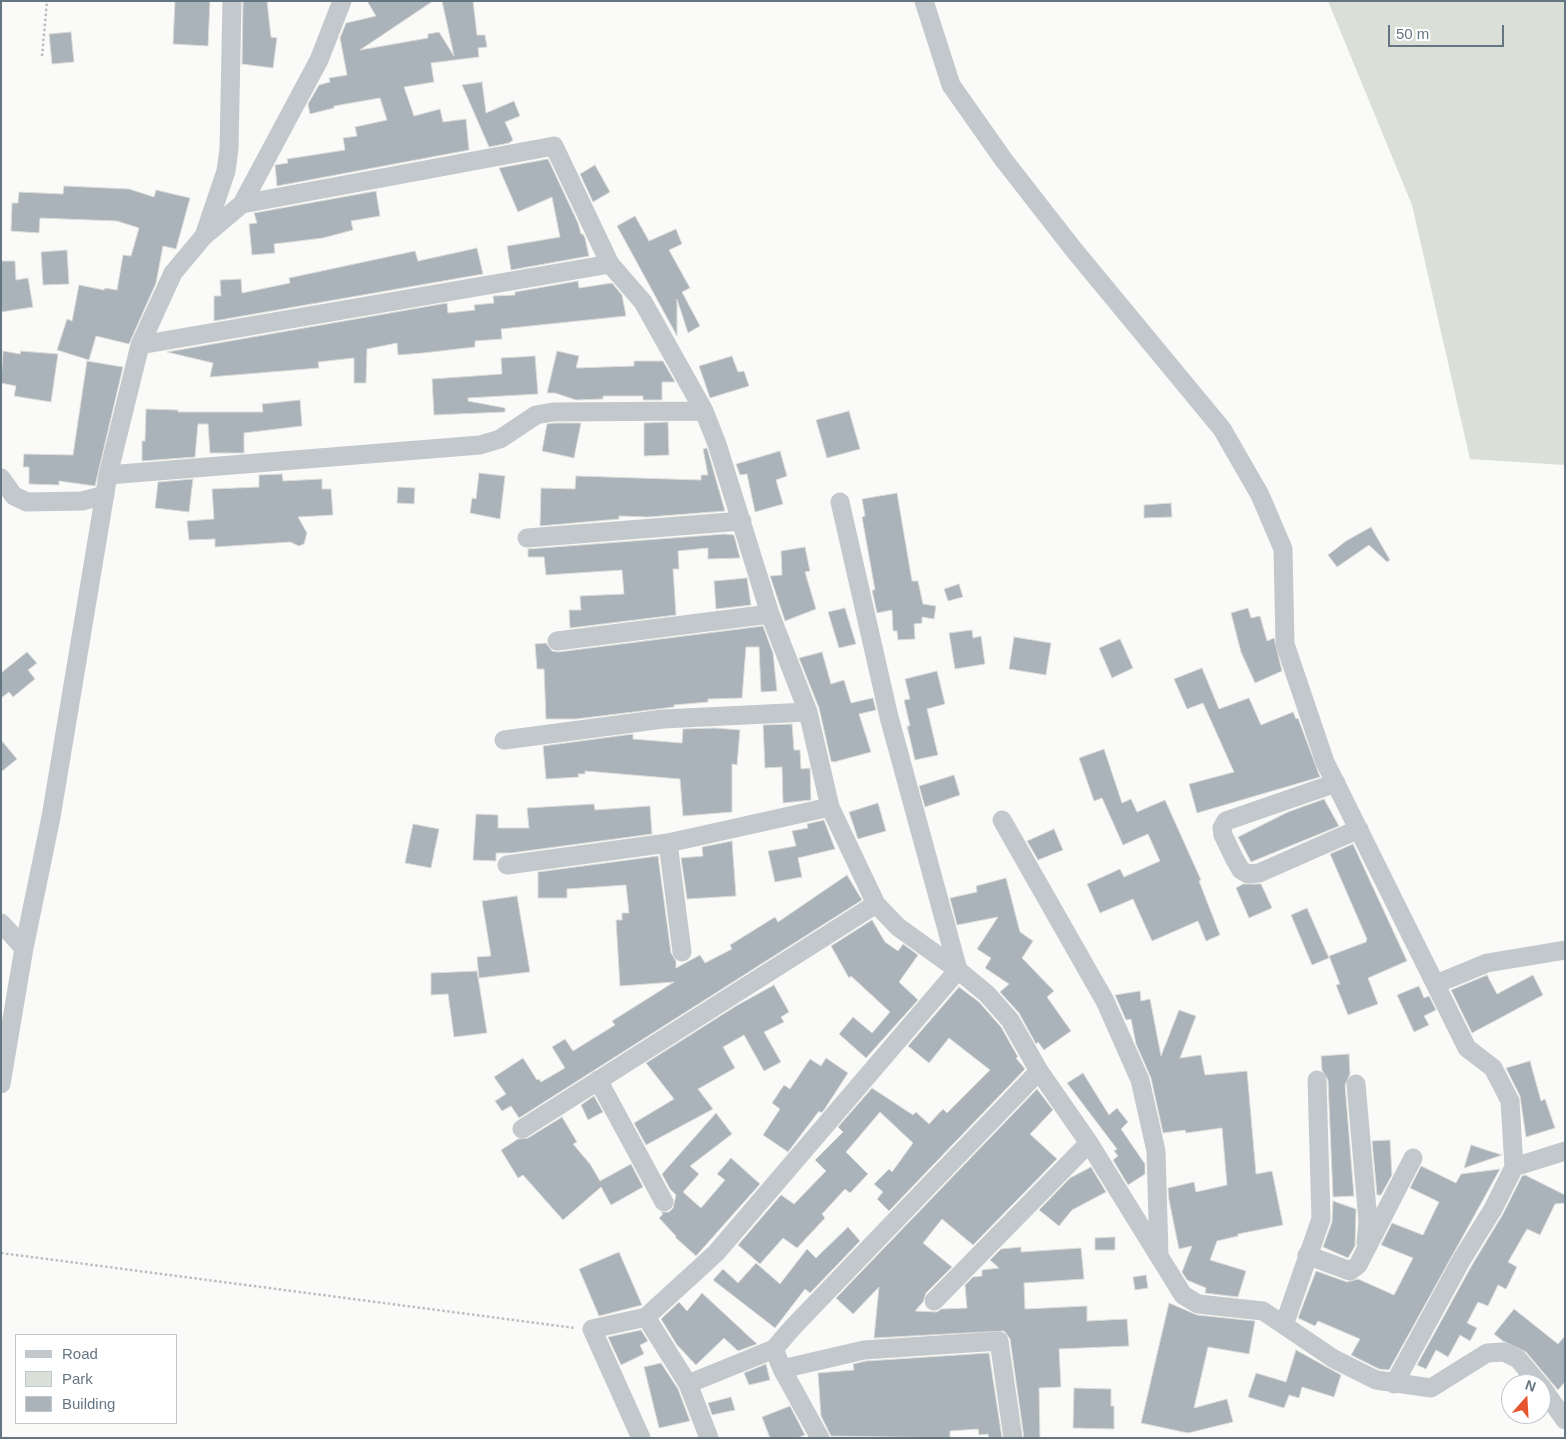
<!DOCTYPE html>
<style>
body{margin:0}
#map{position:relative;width:1566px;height:1439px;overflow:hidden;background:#fafaf8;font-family:Arial,sans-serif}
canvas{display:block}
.frame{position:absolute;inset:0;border:2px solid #657683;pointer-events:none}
.legend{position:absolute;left:15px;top:1334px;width:162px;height:90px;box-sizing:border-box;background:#fff;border:1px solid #c1c8cd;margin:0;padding:6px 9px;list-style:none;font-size:15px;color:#657683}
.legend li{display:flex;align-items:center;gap:10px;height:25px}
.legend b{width:25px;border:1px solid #c1c8cd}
.north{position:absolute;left:1501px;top:1374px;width:50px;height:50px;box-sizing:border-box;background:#fff;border:1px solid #c1c8cd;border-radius:50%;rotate:19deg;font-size:14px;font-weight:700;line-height:20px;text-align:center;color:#657683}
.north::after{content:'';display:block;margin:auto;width:18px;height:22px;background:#e4572e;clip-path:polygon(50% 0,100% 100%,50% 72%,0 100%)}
.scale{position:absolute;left:1388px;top:25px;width:116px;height:22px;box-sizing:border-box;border:2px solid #657683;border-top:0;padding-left:6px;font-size:15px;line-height:18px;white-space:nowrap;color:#657683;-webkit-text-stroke:4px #fff;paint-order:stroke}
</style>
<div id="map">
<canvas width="1566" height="1439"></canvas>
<div class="frame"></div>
<ul class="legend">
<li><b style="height:6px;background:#c3c8cc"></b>Road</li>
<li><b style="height:14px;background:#dadfd7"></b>Park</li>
<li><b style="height:14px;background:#aab3b9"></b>Building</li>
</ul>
<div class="north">N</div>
<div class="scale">50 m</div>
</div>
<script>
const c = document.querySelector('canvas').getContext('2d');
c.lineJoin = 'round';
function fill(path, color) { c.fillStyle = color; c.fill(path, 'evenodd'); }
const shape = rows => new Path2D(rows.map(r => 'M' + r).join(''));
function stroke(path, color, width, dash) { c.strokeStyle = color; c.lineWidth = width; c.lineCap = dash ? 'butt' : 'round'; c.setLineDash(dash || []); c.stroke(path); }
fill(shape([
 [1328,1,1565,1,1565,465,1470,459,1412,205]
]), '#dadfd7');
const building = shape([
 [175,1,210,1,208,46,173,44,175,1],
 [243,1,267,1,271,37,277,38,273,68,242,64,243,1],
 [367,1,433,1,360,50,428,38,428,34,439,32,454,56,442,1,473,1,477,35,485,35,487,47,478,48,479,57,431,63,434,82,404,87,414,116,440,109,443,122,466,119,469,150,277,186,275,165,288,163,287,159,345,150,343,138,357,136,355,127,387,120,380,98,334,106,334,108,310,114,308,104,319,85,330,82,329,78,347,75,340,38,346,23,376,16,367,1],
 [71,32,74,62,52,64,49,34,71,32],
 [482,82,486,113,514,101,520,116,505,122,513,140,509,143,489,147,462,85,482,82],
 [548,159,578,223,581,234,583,234,585,238,589,256,511,270,507,246,560,237,552,197,518,212,499,168,548,159],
 [595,165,610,192,593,202,580,174,595,165],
 [64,186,129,189,154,197,156,190,190,198,176,249,163,246,156,283,129,344,96,336,89,360,57,350,67,319,72,321,79,285,104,290,105,288,117,290,123,255,131,256,139,228,117,221,40,218,39,233,11,231,12,203,18,203,19,192,63,194,64,186],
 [376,191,380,216,351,221,353,230,323,238,274,244,275,253,252,255,249,224,257,223,254,213,376,191],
 [635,216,649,241,676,229,682,244,669,250,690,288,682,292,700,326,688,333,677,299,677,336,617,226,635,216],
 [477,248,483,274,214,321,214,296,221,296,220,280,241,279,242,293,290,283,289,278,415,251,418,261,477,248],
 [67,250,69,284,43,285,41,252,67,250],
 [1,261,15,261,16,280,28,278,33,307,1,312,1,261],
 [578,281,579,288,612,283,622,295,626,316,501,329,502,339,475,341,475,347,423,353,398,355,397,343,367,349,366,383,354,383,354,358,318,362,319,368,210,377,213,363,167,352,447,303,448,313,475,310,474,305,494,303,493,296,515,295,515,292,578,281],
 [3,351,20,354,21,351,58,354,51,402,14,396,16,386,1,383,3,351],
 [557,351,579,356,576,368,634,366,634,361,663,361,675,382,662,382,662,400,643,400,643,396,603,396,603,399,576,400,555,393,547,393,557,351],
 [535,356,538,394,468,398,468,401,505,408,505,412,434,415,432,379,502,374,501,358,535,356],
 [732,356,738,372,744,371,749,386,710,398,699,366,732,356],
 [87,361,123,367,95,486,59,481,59,485,29,484,29,467,23,467,24,454,73,455,87,361],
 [300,400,302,426,244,433,244,453,210,453,208,424,198,424,195,457,142,461,142,441,145,441,146,409,178,410,178,412,263,412,262,404,300,400],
 [849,411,860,449,827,458,816,420,849,411],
 [668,422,669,455,644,456,644,423,668,422],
 [554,423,581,423,574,458,542,451,547,424,554,423],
 [707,448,725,511,648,517,619,516,619,519,540,526,541,488,575,489,576,476,701,480,701,475,708,475,703,449,707,448],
 [780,451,787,476,776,480,783,504,755,512,747,474,740,475,736,464,780,451],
 [479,473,505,476,500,519,470,513,472,498,476,499,479,473],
 [282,474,283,481,322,479,322,489,331,489,333,515,298,517,307,533,304,544,299,546,290,542,215,547,215,539,189,540,187,521,214,519,212,489,259,487,259,475,282,474],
 [193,479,189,512,155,508,158,482,193,479],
 [398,487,415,488,414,504,397,503,398,487],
 [897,493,912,581,918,581,923,604,936,606,934,619,922,617,922,623,914,624,915,639,898,640,897,631,893,631,892,610,877,613,872,590,875,590,862,517,865,516,862,499,897,493],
 [1171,503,1172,517,1144,518,1144,505,1171,503],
 [1371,527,1390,560,1387,562,1369,545,1337,567,1328,555,1346,541,1371,527],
 [725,534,734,535,740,558,708,559,708,548,678,551,679,569,673,569,676,615,570,628,569,610,581,610,580,596,624,594,622,570,546,575,544,557,528,557,528,549,725,534],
 [805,547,810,571,805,572,816,609,785,621,770,576,782,575,781,551,805,547],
 [747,578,751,605,716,609,714,581,747,578],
 [959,584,963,597,948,601,944,589,959,584],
 [845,608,856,644,839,648,828,612,845,608],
 [1248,608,1251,618,1260,616,1267,641,1274,638,1282,671,1255,683,1241,652,1231,613,1248,608],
 [763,626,773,653,777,691,761,692,759,647,746,647,742,698,708,699,708,702,674,705,674,707,576,719,546,719,544,669,537,669,535,644,546,643,552,651,558,652,763,626],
 [972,630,973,638,981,636,985,664,955,669,949,633,972,630],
 [1014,637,1051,643,1046,675,1009,669,1014,637],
 [1120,639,1133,668,1112,678,1099,648,1120,639],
 [27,652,37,663,28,670,35,679,13,697,9,692,1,698,1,673,27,652],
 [822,652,831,684,844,680,851,703,873,698,876,710,859,714,871,752,834,762,831,761,819,708,799,658,822,652],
 [1202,668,1219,709,1249,698,1261,725,1293,712,1296,719,1298,718,1320,777,1197,813,1189,784,1234,772,1203,703,1187,709,1174,679,1202,668],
 [937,671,945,704,927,709,938,755,915,760,907,726,910,726,904,700,910,699,905,679,937,671],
 [792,724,794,750,800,750,801,769,810,768,811,800,783,803,782,767,765,768,763,725,792,724],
 [715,728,740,730,737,765,732,764,732,812,683,816,680,779,585,771,585,774,578,774,579,777,546,779,543,746,633,734,633,739,682,743,683,729,715,728],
 [1,740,17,759,1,772,1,740],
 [1104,749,1122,803,1131,799,1137,812,1165,800,1201,880,1199,881,1220,935,1206,941,1198,921,1152,941,1133,899,1100,913,1087,884,1120,869,1124,877,1160,861,1148,834,1123,845,1102,798,1094,801,1079,758,1104,749],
 [954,775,960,795,925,807,919,786,954,775],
 [1324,799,1339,826,1251,862,1238,837,1288,812,1324,799],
 [878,803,886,831,858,839,849,812,878,803],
 [594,804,595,810,650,806,652,834,511,853,496,853,496,861,473,860,476,814,498,815,498,828,529,828,527,808,594,804],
 [824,820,835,849,798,858,802,877,775,882,768,851,796,846,792,831,808,828,807,824,824,820],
 [413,824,439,829,431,868,405,863,413,824],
 [1054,829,1063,850,1038,860,1027,841,1054,829],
 [732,841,736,896,687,899,681,858,703,856,702,847,732,841],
 [1353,844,1407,961,1368,978,1378,1004,1348,1015,1336,985,1340,984,1329,956,1366,942,1367,939,1330,854,1353,844],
 [658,856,671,953,676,961,676,968,700,955,705,963,732,949,730,945,775,917,778,922,847,875,862,900,519,1118,511,1106,502,1111,495,1101,506,1094,494,1077,523,1058,537,1080,539,1079,541,1082,565,1068,552,1047,565,1039,573,1051,615,1025,612,1021,674,982,620,986,616,920,622,920,622,913,629,913,626,885,567,889,567,898,538,898,538,872,658,856],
 [1006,878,1020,932,1033,941,1022,958,1054,991,1047,997,1071,1031,1044,1050,1038,1042,1036,1044,1019,1013,1000,992,1009,984,985,968,991,958,977,949,998,917,957,925,950,898,977,892,976,886,1006,878],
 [1243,884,1261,884,1272,908,1249,918,1236,888,1243,884],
 [517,896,530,972,479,978,477,957,491,956,482,901,517,896],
 [1307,908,1329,958,1312,965,1291,915,1307,908],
 [872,920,885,942,898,951,903,944,918,955,899,982,918,1000,866,1058,839,1034,853,1017,872,1033,890,1012,851,976,849,978,831,946,872,920],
 [477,971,487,1033,454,1037,448,994,431,995,431,973,477,971],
 [1487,975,1497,994,1533,975,1543,995,1472,1033,1451,990,1487,975],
 [774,985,789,1012,781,1017,784,1022,764,1032,781,1062,764,1071,744,1035,723,1047,735,1068,698,1089,713,1109,646,1145,634,1123,674,1099,646,1063,736,1006,774,985],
 [1419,986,1424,998,1429,996,1436,1010,1424,1016,1429,1025,1414,1032,1397,995,1419,986],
 [959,987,979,1002,1001,1027,1018,1057,1016,1058,1025,1069,889,1211,877,1199,883,1192,874,1184,889,1169,892,1172,913,1143,880,1112,846,1152,868,1174,850,1193,845,1189,822,1214,825,1218,797,1248,783,1238,760,1264,738,1245,781,1195,794,1204,826,1171,815,1160,843,1132,838,1127,872,1088,913,1115,916,1112,929,1124,943,1109,947,1113,990,1070,949,1038,929,1063,908,1046,959,987],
 [1140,991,1141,1001,1150,999,1161,1056,1179,1010,1196,1016,1180,1058,1201,1055,1205,1075,1247,1071,1256,1174,1272,1171,1283,1225,1238,1234,1238,1236,1217,1241,1210,1260,1246,1271,1238,1297,1205,1293,1206,1288,1187,1280,1182,1272,1192,1246,1179,1249,1169,1200,1168,1188,1194,1182,1196,1192,1227,1185,1222,1128,1186,1133,1185,1130,1163,1133,1151,1078,1136,1044,1131,1019,1126,1020,1115,995,1140,991],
 [1349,1054,1350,1074,1345,1085,1354,1196,1333,1197,1328,1080,1322,1070,1321,1056,1349,1054],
 [826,1058,848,1073,824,1110,821,1113,819,1111,788,1152,763,1135,780,1109,772,1103,784,1085,790,1089,810,1059,821,1066,826,1058],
 [1530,1061,1541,1101,1545,1099,1555,1128,1526,1137,1520,1096,1506,1068,1530,1061],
 [1083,1073,1109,1115,1117,1108,1128,1122,1121,1129,1145,1164,1145,1174,1128,1185,1113,1160,1118,1156,1114,1151,1117,1149,1067,1083,1083,1073],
 [1037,1089,1053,1110,1030,1134,1057,1159,973,1245,942,1219,923,1243,952,1267,926,1293,923,1302,915,1311,937,1312,941,1309,967,1308,965,1285,973,1277,982,1276,982,1270,999,1268,990,1260,1001,1249,1021,1247,1021,1252,1081,1248,1084,1279,1024,1283,1025,1309,1087,1306,1087,1321,1127,1319,1129,1346,1059,1349,1061,1387,1039,1388,1040,1438,1024,1438,1010,1339,1004,1331,874,1338,879,1287,853,1314,836,1298,1037,1089],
 [594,1096,603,1112,588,1120,581,1105,594,1096],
 [716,1113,732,1134,690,1166,699,1174,683,1192,701,1208,725,1180,717,1174,731,1158,760,1184,696,1256,675,1237,676,1236,659,1218,663,1214,661,1212,669,1212,673,1208,676,1195,670,1189,662,1174,716,1113],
 [562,1117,577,1142,573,1144,590,1164,600,1181,631,1164,643,1187,611,1205,601,1187,563,1220,523,1175,518,1178,501,1150,518,1139,528,1138,562,1117],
 [1390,1140,1392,1175,1381,1195,1377,1195,1372,1141,1390,1140],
 [1471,1145,1502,1155,1464,1168,1471,1145],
 [1421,1166,1456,1183,1461,1174,1500,1169,1389,1370,1379,1369,1351,1355,1360,1339,1318,1321,1315,1326,1298,1318,1316,1271,1347,1282,1358,1279,1394,1295,1413,1258,1381,1245,1392,1223,1423,1235,1439,1202,1410,1188,1421,1166],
 [1091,1167,1106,1192,1072,1210,1059,1226,1039,1210,1070,1178,1091,1167],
 [1525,1175,1565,1195,1565,1203,1555,1204,1540,1235,1527,1229,1508,1262,1517,1267,1506,1289,1498,1285,1488,1306,1478,1302,1467,1323,1477,1328,1470,1341,1460,1335,1448,1357,1436,1350,1426,1369,1417,1365,1472,1265,1503,1214,1522,1176,1525,1175],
 [1333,1201,1356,1209,1355,1246,1348,1258,1323,1247,1332,1222,1333,1201],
 [848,1227,860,1241,810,1293,805,1289,775,1328,713,1280,723,1269,738,1283,756,1263,780,1284,807,1249,816,1258,848,1227],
 [1115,1237,1115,1250,1095,1250,1095,1238,1115,1237],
 [619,1252,642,1305,599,1316,579,1269,619,1252],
 [1146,1275,1148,1288,1135,1290,1133,1277,1146,1275],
 [702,1293,757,1344,738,1351,724,1338,696,1365,677,1345,661,1319,679,1302,687,1311,702,1293],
 [1169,1303,1197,1315,1255,1321,1249,1354,1208,1347,1194,1408,1227,1399,1233,1422,1188,1433,1141,1423,1169,1303],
 [1514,1309,1558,1344,1565,1336,1565,1382,1558,1390,1526,1352,1503,1341,1494,1334,1514,1309],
 [641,1330,648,1341,640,1345,644,1354,621,1365,608,1337,641,1330],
 [1296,1350,1341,1375,1334,1397,1302,1387,1299,1398,1289,1395,1284,1408,1248,1397,1256,1373,1286,1382,1296,1350],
 [989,1353,1002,1438,989,1438,988,1434,979,1435,978,1429,950,1431,950,1438,831,1436,821,1416,818,1373,854,1370,853,1364,866,1361,989,1353],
 [661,1363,678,1389,690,1421,659,1428,644,1367,661,1363],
 [766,1364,770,1380,749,1385,744,1373,766,1364],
 [1074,1388,1111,1389,1111,1406,1114,1406,1114,1429,1073,1428,1074,1388],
 [731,1397,735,1410,712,1415,708,1403,731,1397],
 [790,1406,805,1435,797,1438,770,1438,762,1417,790,1406]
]);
fill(building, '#aab3b9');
stroke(building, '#dcdcda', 1);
stroke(shape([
 [42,56,47,1],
 [1,1253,575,1328]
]), '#bbbfc2', 2.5, [2.5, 2.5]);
stroke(shape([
 [924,1,951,85,1003,159,1074,250,1222,429,1260,495,1283,549,1285,644,1325,762,1467,1048,1493,1068,1510,1101,1514,1167,1493,1209,1462,1259,1394,1384],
 [242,204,319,60,342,1],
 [204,236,242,204,554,146,610,264,643,302,704,411,717,444,770,614,808,712,830,807,876,904,898,927,958,970,987,994,1010,1020,1039,1071,1089,1143,1183,1295,1198,1304,1263,1311,1334,1359,1376,1380,1431,1388,1487,1353,1504,1352,1518,1359,1539,1384],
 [140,345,610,264],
 [108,475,480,445,500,439,536,415,553,412,704,411],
 [1,478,14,496,27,502,82,501,105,495],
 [527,538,742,521],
 [557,641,770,614],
 [504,740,663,719,808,712],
 [1336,783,1226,821,1222,828,1223,835,1234,858,1241,870,1248,874,1259,873,1359,829],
 [1002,820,1105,1001,1140,1080,1156,1151,1159,1255],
 [668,843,682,952],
 [507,865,668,843,830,807],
 [1,923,24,948],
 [1436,984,1487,963,1565,950],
 [598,1080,664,1202],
 [1,1084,24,948,51,817,108,475,140,345,173,273,204,236,226,171,229,149,232,1],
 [1356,1084,1368,1221,1366,1243],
 [522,1129,876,904],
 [1514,1167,1565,1151],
 [1307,1255,1350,1271,1358,1265,1413,1158],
 [934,1301,1089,1143],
 [1284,1325,1321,1219,1317,1080],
 [774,1349,688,1384,646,1317,716,1253,958,970,889,717,840,502],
 [782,1369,864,1350,999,1341,1013,1438],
 [688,1384,709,1438],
 [1541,1386,1565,1420],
 [641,1438,592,1329,646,1317],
 [820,1438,782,1369,774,1349,793,1327,1039,1071]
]), '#c3c8cc', 19);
</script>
